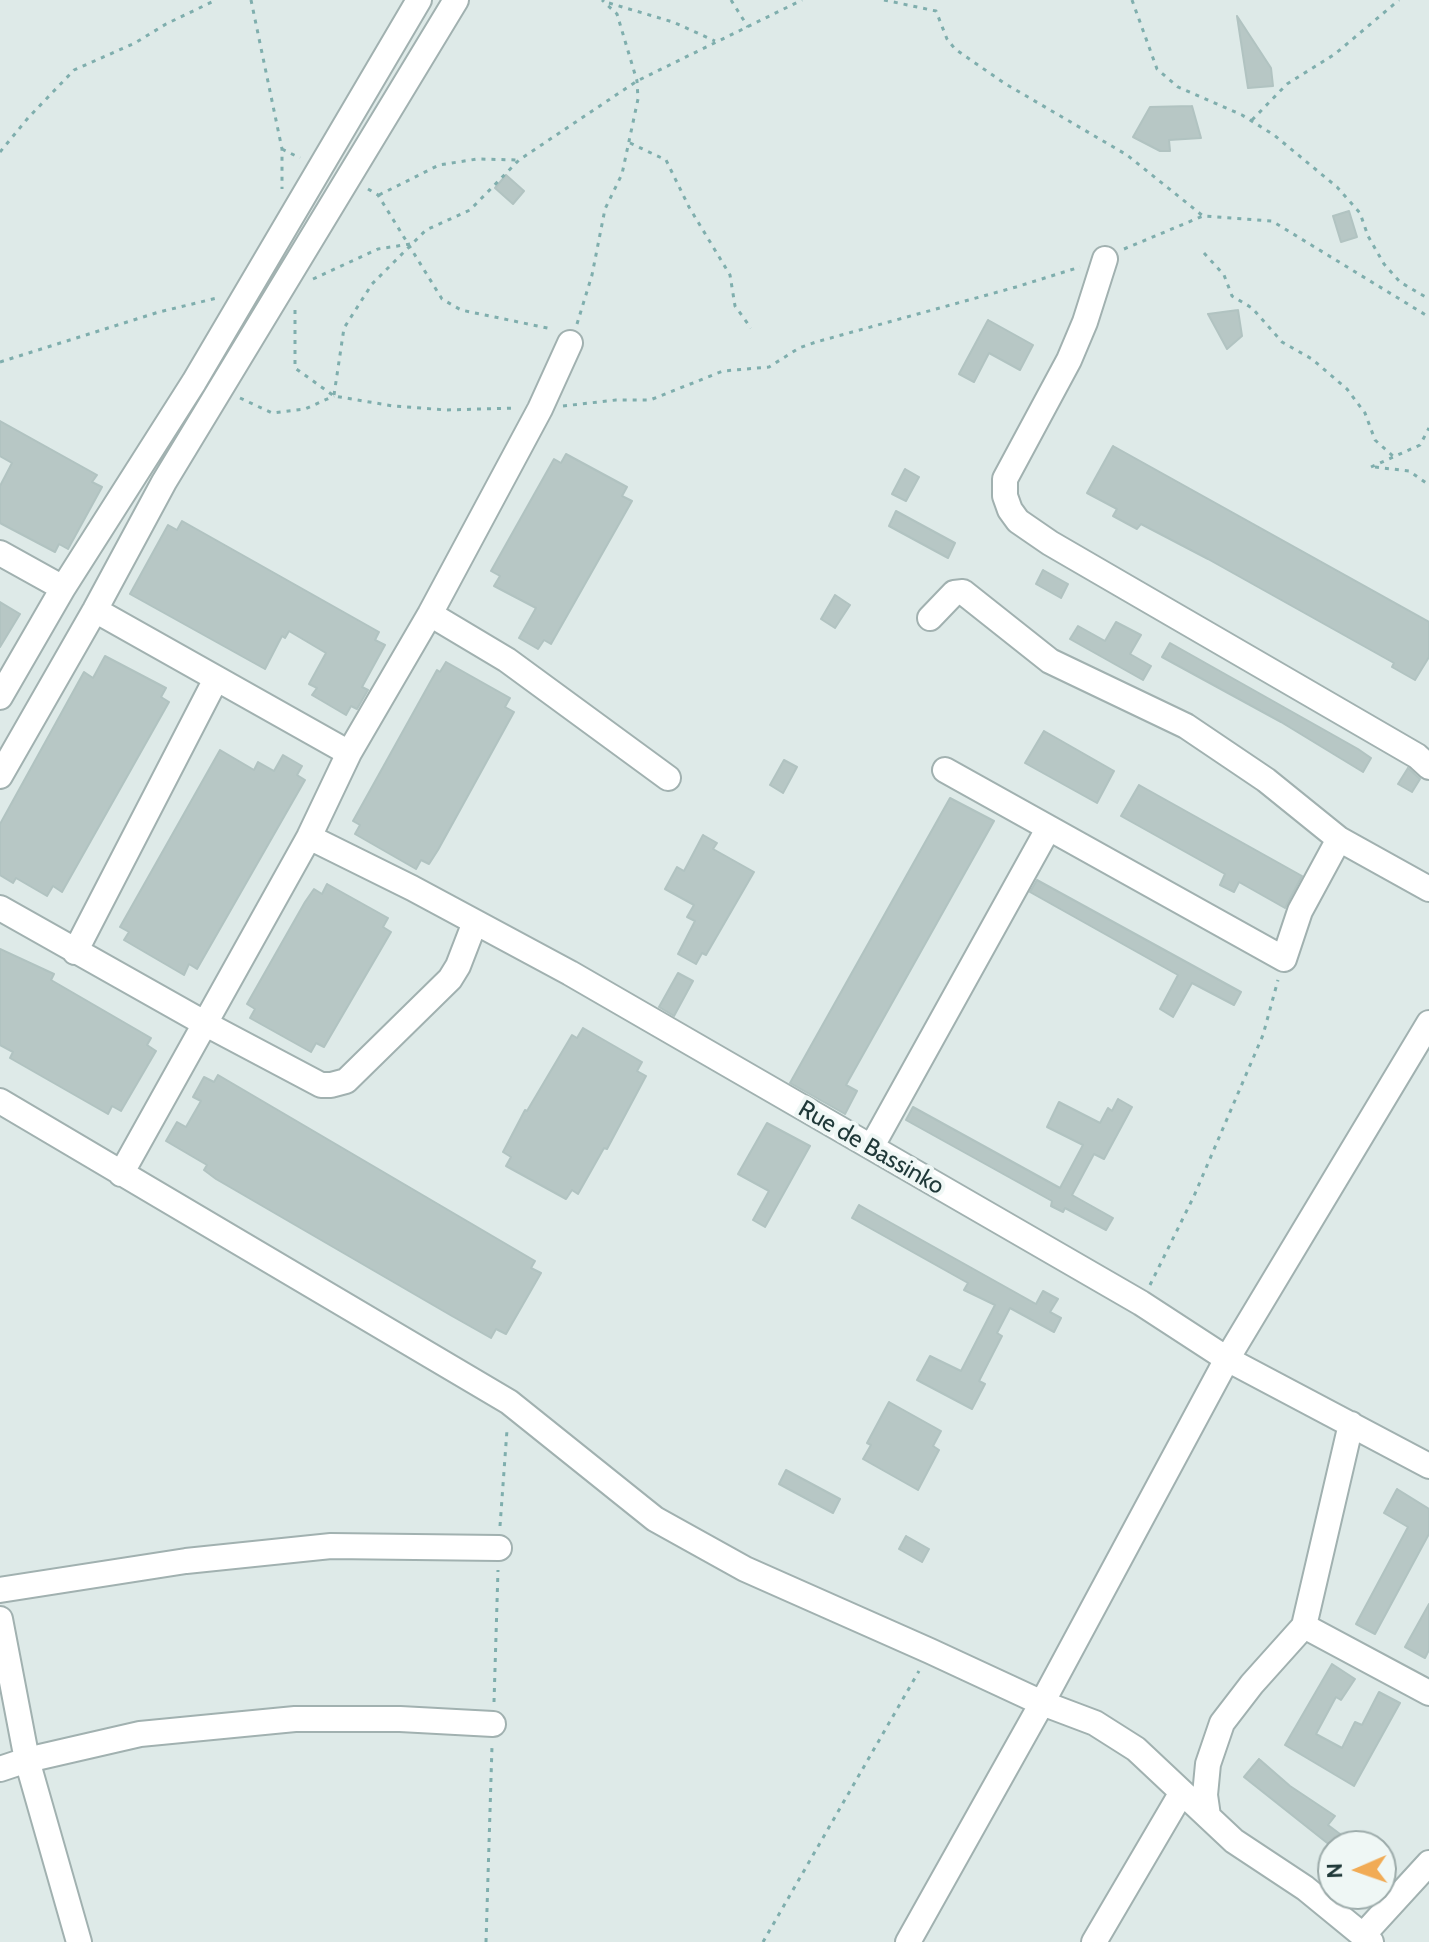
<!DOCTYPE html>
<style>
body{margin:0}
#map{position:relative;width:1429px;height:1942px;overflow:hidden;background:#deeae8;font-family:Cabin,sans-serif}
canvas{display:block}
.north{position:absolute;left:1317px;top:1830px;width:80px;height:80px;box-sizing:border-box;background:#eff7f5;border:2px solid #9cabaa;border-radius:50%;rotate:268deg;font-size:22px;font-weight:700;line-height:32px;text-align:center;color:#203939}
.north::after{content:'';display:block;margin:auto;width:28px;height:36px;background:#f1ab55;clip-path:polygon(50% 0,100% 100%,50% 72%,0 100%)}
</style>
<div id="map">
<canvas width="1429" height="1942"></canvas>
<div class="north">N</div>
</div>
<script>
const c = document.querySelector('canvas').getContext('2d');
c.lineJoin = 'round';
function fill(path, color) { c.fillStyle = color; c.fill(path, 'evenodd'); }
const shape = rows => new Path2D(rows.map(r => 'M' + r).join(''));
function stroke(path, color, width, dash) { c.strokeStyle = color; c.lineWidth = width; c.lineCap = dash ? 'butt' : 'round'; c.setLineDash(dash || []); c.stroke(path); }
function write(font, color, halo, rows, align = 'center') {
  c.font = font + ' Cabin,sans-serif'; c.lineWidth = 8; c.setLineDash([]); c.textBaseline = 'middle'; c.strokeStyle = halo; c.fillStyle = color; for (const [text, x, y, turn = 0] of rows) {
    c.save(); c.translate(x, y); c.rotate((+turn || 0) * Math.PI / 180); c.textAlign = isNaN(turn) ? turn : align; if (halo) c.strokeText(text, 0, 0); c.fillText(text, 0, 0); c.restore();
  }
}
const building = shape([
 [1237,16,1271,68,1273,86,1248,88,1237,16],
 [1192,106,1201,138,1169,140,1170,151,1160,151,1133,137,1150,107,1192,106],
 [506,175,524,191,513,204,495,188,506,175],
 [1349,211,1357,237,1341,242,1333,216,1349,211],
 [1238,310,1242,336,1227,349,1208,314,1238,310],
 [988,320,1033,345,1020,370,989,353,974,382,959,374,988,320],
 [0,421,97,475,92,482,102,487,68,549,59,544,55,552,0,523,0,486,12,463,0,456,0,421],
 [1113,446,1429,622,1429,657,1415,680,1392,667,1394,663,1208,559,1141,524,1137,529,1113,516,1117,509,1087,493,1113,446],
 [566,454,627,487,622,496,632,501,551,644,544,640,538,649,519,638,536,608,494,586,500,576,491,571,554,459,561,463,566,454],
 [905,469,919,477,906,501,892,494,905,469],
 [896,511,955,543,948,558,889,526,896,511],
 [182,521,379,632,375,640,385,645,362,687,368,690,357,709,351,706,346,715,312,695,317,688,309,684,326,653,289,631,285,638,282,636,265,669,130,594,168,525,177,530,182,521],
 [1043,570,1068,584,1061,598,1036,584,1043,570],
 [835,595,850,605,835,628,821,619,835,595],
 [0,602,20,614,0,647,0,602],
 [1116,622,1141,635,1130,654,1151,666,1143,680,1070,639,1078,626,1105,641,1116,622],
 [1170,643,1358,749,1371,758,1363,772,1281,722,1162,657,1170,643],
 [105,656,166,688,161,697,169,702,62,892,53,886,47,896,16,878,13,883,0,875,0,824,84,672,93,678,105,656],
 [446,662,510,698,505,707,514,712,438,850,429,864,421,860,416,869,355,834,360,825,353,821,437,670,440,672,446,662],
 [1044,731,1114,771,1097,803,1025,763,1044,731],
 [220,750,254,770,258,762,274,771,283,755,302,766,297,775,305,780,197,969,189,964,184,975,124,940,129,932,120,927,220,750],
 [784,760,797,767,783,793,770,785,784,760],
 [1408,768,1420,779,1412,792,1398,784,1408,768],
 [1139,785,1302,876,1285,908,1239,882,1234,892,1220,885,1225,874,1121,816,1139,785],
 [950,798,994,821,846,1085,857,1091,845,1114,790,1083,950,798],
 [703,835,717,843,713,849,754,872,706,955,702,953,696,964,678,954,695,921,687,917,694,905,665,889,677,867,684,871,703,835],
 [1037,880,1241,992,1234,1005,1192,983,1173,1017,1160,1009,1178,975,1030,892,1037,880],
 [327,884,388,918,383,927,391,932,324,1047,316,1043,311,1052,250,1018,255,1009,247,1004,305,902,314,889,322,894,327,884],
 [0,949,54,974,51,980,151,1038,147,1045,156,1051,121,1111,112,1106,108,1114,10,1058,13,1052,0,1045,0,949],
 [678,973,693,981,674,1016,659,1007,678,973],
 [583,1028,642,1062,637,1071,646,1076,607,1149,604,1148,578,1194,572,1190,566,1199,506,1166,511,1157,503,1152,525,1110,527,1111,572,1035,577,1038,583,1028],
 [218,1075,535,1261,531,1268,541,1273,506,1334,496,1329,491,1338,452,1316,216,1179,204,1170,207,1165,166,1141,177,1122,186,1127,201,1101,193,1097,204,1077,214,1082,218,1075],
 [1118,1099,1132,1107,1104,1159,1094,1154,1072,1195,1113,1218,1106,1230,1065,1208,1063,1212,1051,1206,1052,1201,906,1120,913,1107,1060,1188,1083,1145,1047,1127,1059,1102,1100,1123,1108,1108,1112,1111,1118,1099],
 [767,1123,810,1146,765,1227,753,1220,769,1191,738,1174,767,1123],
 [859,1205,1036,1304,1043,1291,1058,1299,1050,1312,1061,1318,1054,1332,1010,1308,997,1333,1002,1336,979,1381,985,1384,972,1409,917,1380,930,1356,961,1371,995,1305,964,1290,968,1283,852,1218,859,1205],
 [889,1402,941,1431,933,1446,939,1450,918,1490,863,1459,871,1445,867,1443,889,1402],
 [786,1470,840,1499,833,1513,779,1484,786,1470],
 [1397,1489,1429,1509,1429,1534,1375,1634,1356,1624,1408,1527,1384,1513,1397,1489],
 [906,1536,929,1549,922,1562,899,1549,906,1536],
 [1429,1604,1429,1650,1425,1658,1405,1647,1429,1604],
 [1332,1664,1355,1679,1341,1700,1336,1697,1316,1734,1342,1748,1355,1722,1362,1725,1379,1692,1400,1703,1354,1786,1285,1745,1332,1664],
 [1259,1759,1290,1786,1335,1816,1328,1825,1356,1846,1331,1846,1244,1777,1259,1759]
]);
fill(building, '#b7c7c5');
stroke(building, '#b1c3c1', 2);
const minor = shape([
 [1105,259,1085,322,1069,360,1005,479,1005,496,1010,510,1018,521,1050,543,1417,756,1429,767],
 [0,553,63,588],
 [95,610,349,753],
 [430,614,507,660,668,778],
 [930,618,954,593,963,592,1050,661,1186,726,1266,780,1339,839,1429,889],
 [0,697,63,588,194,382,419,0],
 [945,770,1284,959,1300,911,1339,839],
 [0,776,95,610,164,482,456,0],
 [309,837,412,888,570,973,1141,1303,1227,1359,1429,1466],
 [0,908,204,1023,321,1085,331,1085,346,1081,450,979,458,966,475,922],
 [75,952,216,679],
 [0,1101,509,1402,655,1519,745,1569,930,1651,1042,1703,1095,1723,1136,1749,1234,1841,1305,1888,1371,1942],
 [872,1146,1048,829],
 [121,1174,309,837,349,753,430,614,540,409,570,343],
 [0,1590,186,1561,331,1546,499,1548],
 [0,1619,27,1760,79,1942],
 [1304,1626,1429,1693],
 [0,1769,27,1760,140,1734,295,1719,400,1719,493,1724],
 [1208,1816,1205,1795,1208,1764,1222,1723,1252,1684,1304,1626,1351,1424],
 [1364,1934,1429,1863],
 [908,1942,1042,1703,1227,1359,1429,1023],
 [1094,1942,1182,1792]
]);
stroke(minor, '#a1b1b0', 28);
stroke(shape([
 [251,0,282,149,282,189],
 [731,0,748,27],
 [884,0,936,11,947,39,955,49,1004,83,1127,155,1203,216],
 [1132,0,1157,69,1178,87,1242,115,1274,135,1337,187,1360,213,1368,236,1384,264,1400,282,1429,299],
 [609,3,673,22,715,41],
 [1252,120,1287,84,1335,54,1399,0],
 [630,143,666,160,689,207,730,275,735,306,751,328],
 [282,149,300,158],
 [0,152,28,118,74,70,135,43,166,24,216,0],
 [368,189,378,195,442,299,461,310,552,329],
 [379,195,439,165,477,159,519,160],
 [1124,249,1203,216,1272,221,1429,317],
 [1204,253,1224,275,1232,296,1252,308,1282,342,1312,359,1347,389,1365,413,1375,440,1394,457],
 [313,279,378,249,410,244],
 [295,310,295,368,334,396,393,406,446,410,516,408],
 [577,324,592,275,605,209,622,174,638,99,637,81,617,14,602,0],
 [0,362,159,312,217,298],
 [334,395,344,328,372,284,426,230,470,210,519,160,637,81,802,0],
 [240,398,272,413,305,409,334,396],
 [563,406,616,400,650,400,723,371,769,367,799,348,816,342,1016,287,1080,267],
 [1371,467,1420,445,1429,428],
 [1375,467,1409,471,1429,485],
 [1150,1285,1194,1196,1263,1035,1278,980],
 [500,1526,507,1430],
 [494,1702,498,1570],
 [486,1942,492,1746],
 [763,1942,919,1671]
]), '#7faead', 3, [4, 6]);
stroke(minor, '#fff', 24);
write('24px', '#203939', '#eff7f5', [
 ["Rue de Bassinko",871,1148,30]
]);
</script>
